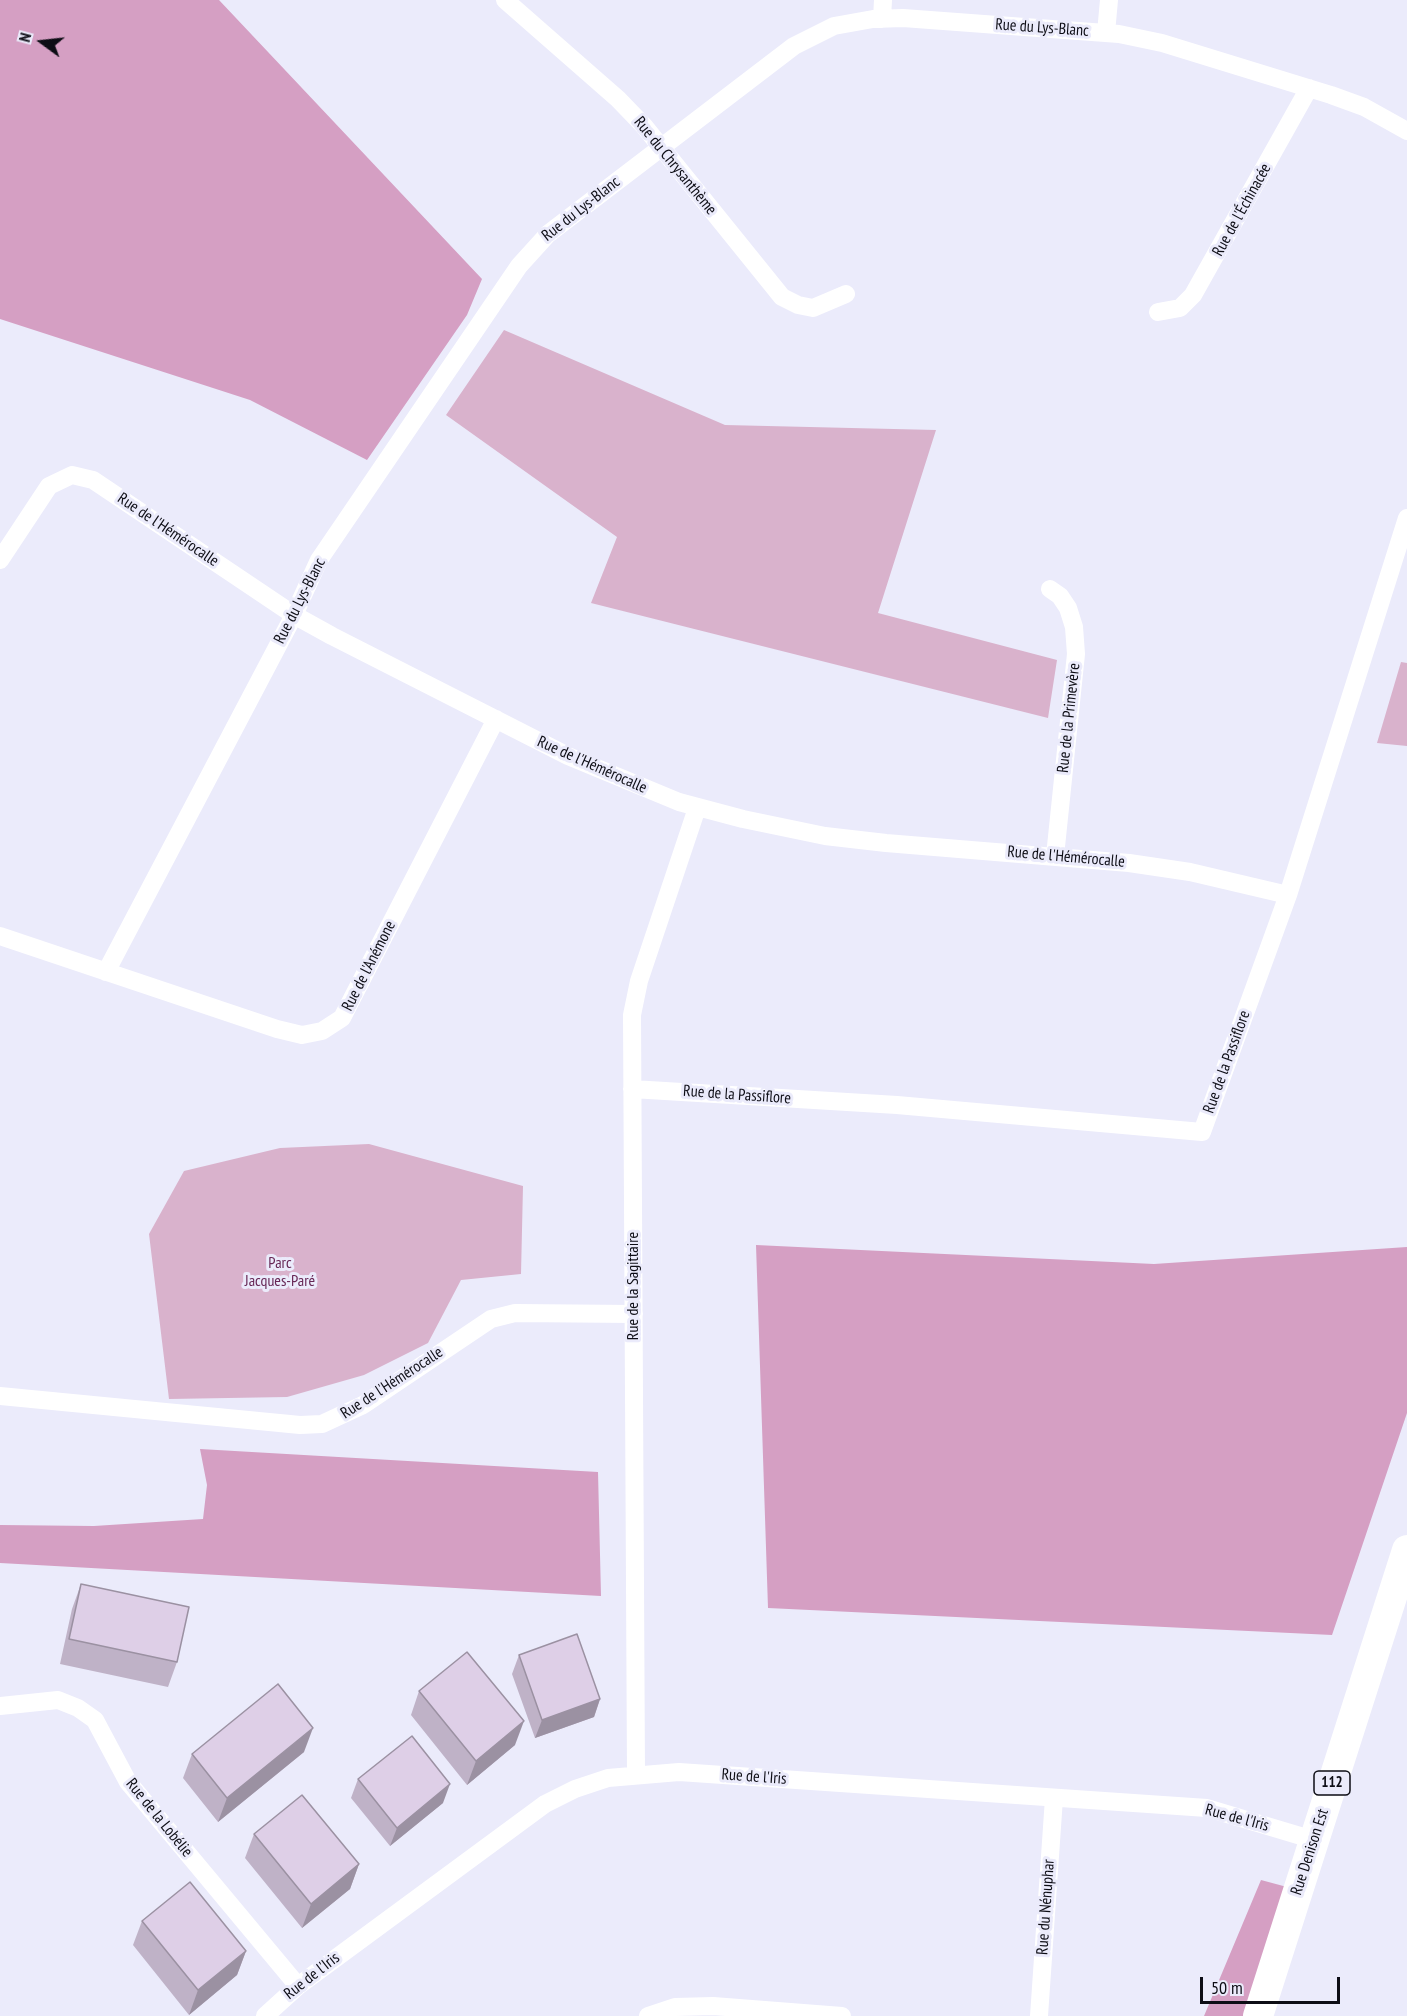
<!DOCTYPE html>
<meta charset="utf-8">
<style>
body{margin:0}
#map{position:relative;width:1407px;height:2016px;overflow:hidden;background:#ebebfb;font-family:"PT Sans Narrow",sans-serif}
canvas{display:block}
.north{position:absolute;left:12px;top:12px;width:60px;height:60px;-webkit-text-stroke:4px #ebebfb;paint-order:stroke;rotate:285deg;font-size:16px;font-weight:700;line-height:24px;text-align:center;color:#0d0d15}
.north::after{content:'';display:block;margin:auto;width:21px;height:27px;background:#0d0d15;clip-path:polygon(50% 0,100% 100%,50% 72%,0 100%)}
.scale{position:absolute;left:1200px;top:1977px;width:140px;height:27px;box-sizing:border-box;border:3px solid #0d0d15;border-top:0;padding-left:8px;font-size:18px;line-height:21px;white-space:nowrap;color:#0d0d15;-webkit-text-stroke:4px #ebebfb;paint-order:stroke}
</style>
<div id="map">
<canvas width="1407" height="2016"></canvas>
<div class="north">N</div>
<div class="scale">50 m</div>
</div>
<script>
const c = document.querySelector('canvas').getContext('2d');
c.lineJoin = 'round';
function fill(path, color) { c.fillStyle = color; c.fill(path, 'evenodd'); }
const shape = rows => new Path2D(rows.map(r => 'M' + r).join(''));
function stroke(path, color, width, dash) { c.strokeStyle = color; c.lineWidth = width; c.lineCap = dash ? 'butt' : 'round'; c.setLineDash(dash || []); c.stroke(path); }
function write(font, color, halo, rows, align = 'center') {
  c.font = font + ' "PT Sans Narrow",sans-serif'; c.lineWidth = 6; c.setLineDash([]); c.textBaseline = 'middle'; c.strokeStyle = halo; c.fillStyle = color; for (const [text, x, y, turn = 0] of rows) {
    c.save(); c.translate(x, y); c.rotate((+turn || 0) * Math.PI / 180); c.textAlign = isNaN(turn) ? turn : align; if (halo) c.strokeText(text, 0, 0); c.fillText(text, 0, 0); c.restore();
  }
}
fill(shape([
 [504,330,725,425,936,430,878,613,1057,660,1048,718,591,603,617,537,446,415],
 [1401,662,1407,663,1407,746,1377,743],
 [369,1144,523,1186,521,1274,461,1280,428,1343,364,1375,287,1397,169,1399,149,1234,184,1171,280,1148]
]), '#d9b2cc');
fill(shape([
 [0,0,219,0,482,279,467,315,367,460,250,400,0,319],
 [756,1245,1154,1264,1407,1247,1407,1413,1332,1635,768,1608],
 [200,1449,598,1472,601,1596,0,1563,0,1525,94,1526,203,1519,207,1485],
 [1261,1880,1287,1887,1247,2016,1204,2016]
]), '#d59fc3');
stroke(shape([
 [505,0,618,99,644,126,782,297,798,305,813,308,846,294],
 [882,19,883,0],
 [1106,33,1109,0],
 [1158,312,1180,308,1193,295,1309,88],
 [0,560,49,486,72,475,93,480,294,615,332,636,568,756,679,802,743,819,825,836,886,843,1129,863,1190,872,1288,895],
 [1050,589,1060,596,1068,608,1074,627,1076,654,1055,856],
 [0,936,277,1029,302,1035,322,1031,342,1018,496,719],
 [106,972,294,615,319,560,519,266,548,234,794,46,834,26,873,19,903,18,1119,34,1162,43,1331,95,1364,107,1407,131],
 [632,1089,897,1105,1202,1132,1288,895,1407,518],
 [0,1396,300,1425,322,1424,363,1405,491,1319,515,1313,634,1314],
 [0,1706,58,1700,78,1708,95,1720,128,1782,298,1986],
 [636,1774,632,1015,639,981,697,808],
 [265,2016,298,1986,545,1804,575,1789,608,1778,679,1772,1207,1808,1314,1840],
 [648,2016,675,2007,713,2006,842,2016],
 [1039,2016,1054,1798]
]), '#fff', 18);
stroke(shape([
 [1258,2016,1407,1550]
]), '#fff', 30);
fill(shape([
 [81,1584,177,1662,168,1687,60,1664,72,1609],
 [519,1655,600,1699,594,1717,535,1738,512,1674],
 [419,1691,515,1745,467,1785,411,1715],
 [304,1752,218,1822,183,1778,192,1754],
 [358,1779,443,1803,390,1846,351,1798],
 [254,1834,359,1864,350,1889,302,1928,245,1858],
 [142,1921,246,1951,237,1975,189,2015,133,1945]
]), '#bfb2c7');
fill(shape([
 [600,1699,594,1717,535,1738,542,1720],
 [524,1721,515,1745,467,1785,476,1761],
 [313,1728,304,1752,218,1822,227,1798],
 [450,1784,443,1803,390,1846,397,1828],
 [359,1864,350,1889,302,1928,311,1904],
 [246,1951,237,1975,189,2015,198,1990]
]), '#9b91a2');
const building = shape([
 [81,1584,189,1607,177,1662,69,1639,81,1584],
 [577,1634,600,1699,542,1720,519,1655,577,1634],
 [467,1652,524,1721,476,1761,419,1691,467,1652],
 [278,1684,313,1728,227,1798,192,1754,278,1684],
 [412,1736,450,1784,397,1828,358,1779,412,1736],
 [302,1795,359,1864,311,1904,254,1834,302,1795],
 [190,1882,246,1951,198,1990,142,1921,190,1882]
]);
fill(building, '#decfe7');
stroke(building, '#9b91a2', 1.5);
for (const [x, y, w] of [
 [1332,1783,36]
]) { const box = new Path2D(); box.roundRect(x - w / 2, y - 12, w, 24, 4.5); c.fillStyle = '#ebebfb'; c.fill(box); stroke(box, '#0d0d15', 1.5); }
write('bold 15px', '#0d0d15', null, [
 ["112",1332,1783]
]);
write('16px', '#0d0d15', '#ebebfb', [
 ["Rue du Lys-Blanc",1042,28,4],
 ["Rue du Chrysanthème",675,166,51],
 ["Rue du Lys-Blanc",581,209,-38],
 ["Rue de l'Échinacée",1242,210,-61],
 ["Rue de l'Hémérocalle",168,530,34],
 ["Rue du Lys-Blanc",300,601,-63],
 ["Rue de la Primevère",1069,718,-84],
 ["Rue de l'Hémérocalle",592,765,24],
 ["Rue de l'Hémérocalle",1066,857,5],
 ["Rue de l'Anémone",369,966,-63],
 ["Rue de la Passiflore",1227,1062,-70],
 ["Rue de la Passiflore",737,1095,4],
 ["Rue de la Sagittaire",633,1286,-90],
 ["Rue de l'Hémérocalle",392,1383,-33],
 ["Rue de l'Iris",754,1777,4],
 ["Rue de la Lobélie",159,1818,51],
 ["Rue de l'Iris",1237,1818,15],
 ["Rue Denison Est",1310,1852,-72],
 ["Rue du Nénuphar",1046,1907,-86],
 ["Rue de l'Iris",312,1976,-38]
]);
write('16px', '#672756', '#ebebfb', [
 ["Parc",280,1263],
 ["Jacques-Paré",280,1281]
]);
</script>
